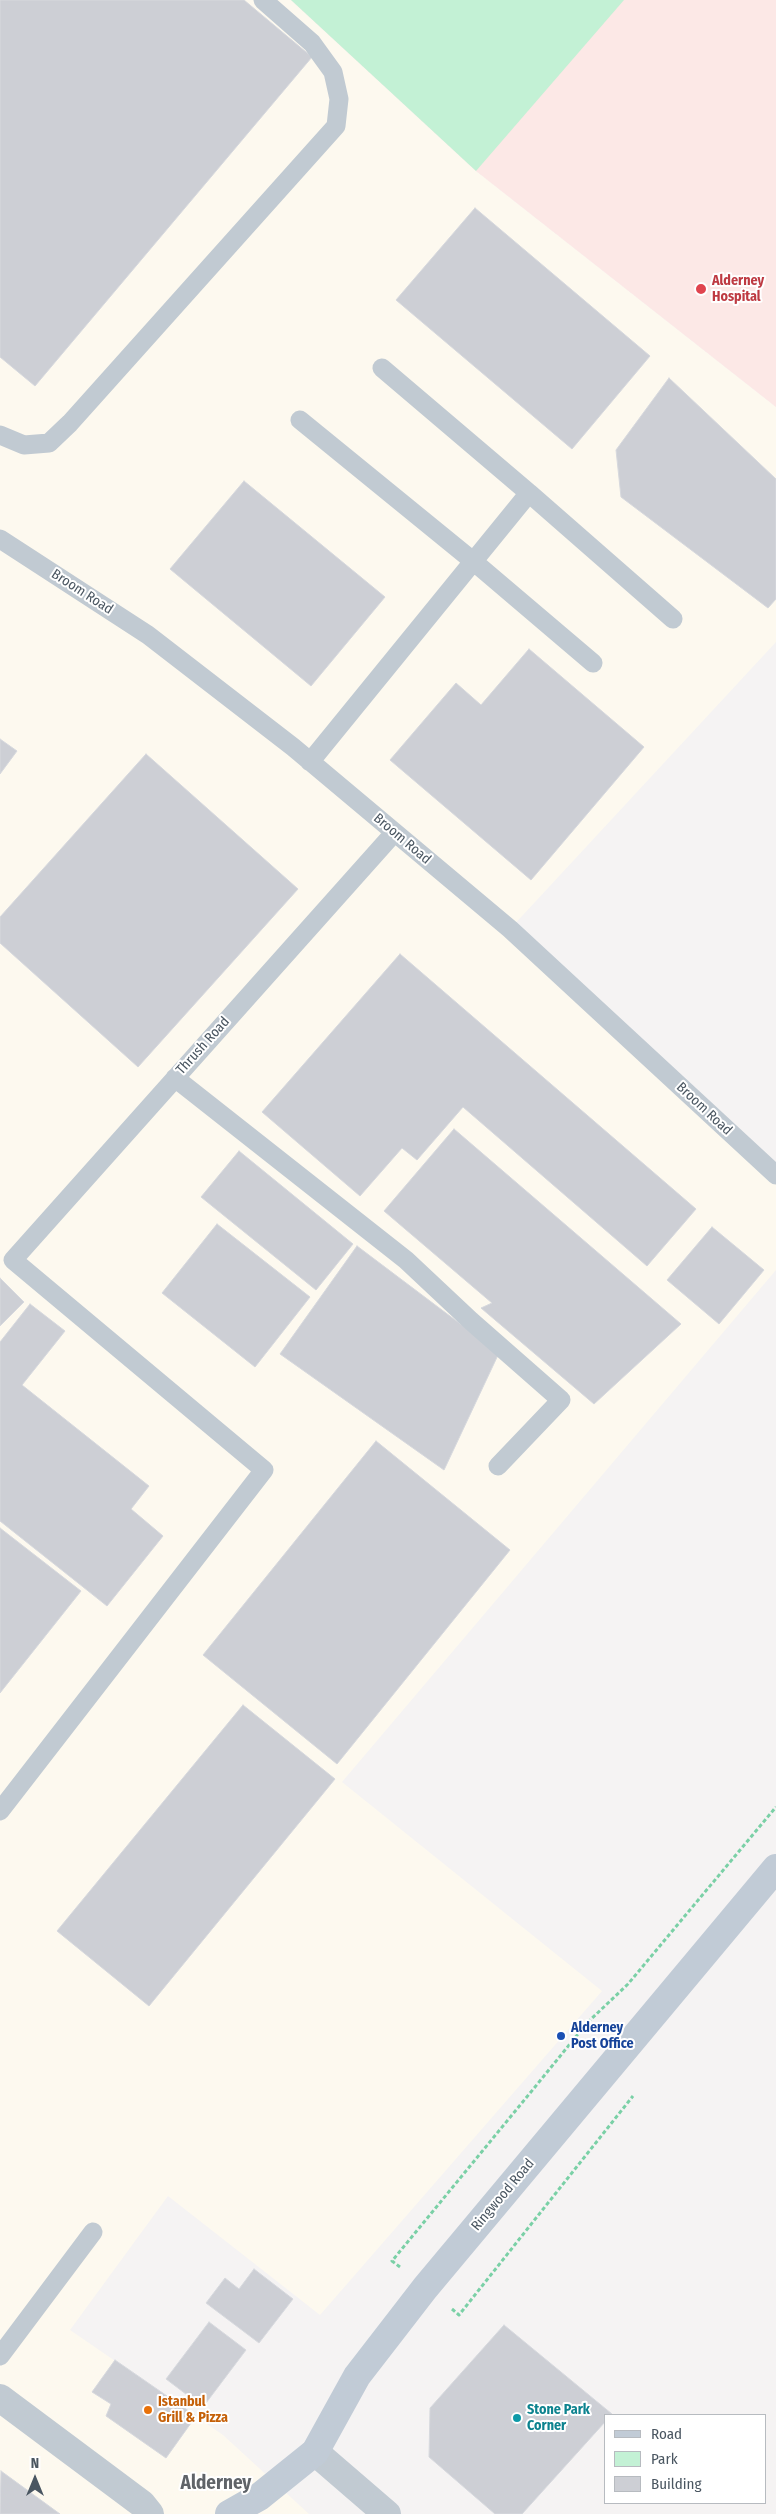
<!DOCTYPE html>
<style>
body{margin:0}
#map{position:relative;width:776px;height:2514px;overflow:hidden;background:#f5f3f3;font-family:"Fira Sans Condensed",sans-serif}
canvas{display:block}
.legend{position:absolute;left:604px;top:2414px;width:162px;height:90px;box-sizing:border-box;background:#fff;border:1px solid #b7bbc0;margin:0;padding:6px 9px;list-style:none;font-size:15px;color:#4a5661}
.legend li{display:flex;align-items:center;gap:10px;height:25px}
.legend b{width:25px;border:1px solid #b7bbc0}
.north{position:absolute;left:10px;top:2454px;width:50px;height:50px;-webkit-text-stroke:4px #fff;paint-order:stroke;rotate:0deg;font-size:14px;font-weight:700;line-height:20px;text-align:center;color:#4a5661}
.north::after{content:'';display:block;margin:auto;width:18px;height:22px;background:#4a5661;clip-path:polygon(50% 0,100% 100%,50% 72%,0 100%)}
</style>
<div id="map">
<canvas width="776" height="2514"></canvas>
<ul class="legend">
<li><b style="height:6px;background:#c1cbd6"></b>Road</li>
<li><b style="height:14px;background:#c3f1d5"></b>Park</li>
<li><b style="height:14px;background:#cdcfd5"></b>Building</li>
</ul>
<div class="north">N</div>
</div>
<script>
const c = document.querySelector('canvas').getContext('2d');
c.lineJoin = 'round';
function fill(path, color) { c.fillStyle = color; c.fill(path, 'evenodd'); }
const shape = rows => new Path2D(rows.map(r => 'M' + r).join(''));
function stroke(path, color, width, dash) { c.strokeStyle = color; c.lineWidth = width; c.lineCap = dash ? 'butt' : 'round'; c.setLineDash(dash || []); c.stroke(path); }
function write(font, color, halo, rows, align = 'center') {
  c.font = font + ' "Fira Sans Condensed",sans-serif'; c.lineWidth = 4; c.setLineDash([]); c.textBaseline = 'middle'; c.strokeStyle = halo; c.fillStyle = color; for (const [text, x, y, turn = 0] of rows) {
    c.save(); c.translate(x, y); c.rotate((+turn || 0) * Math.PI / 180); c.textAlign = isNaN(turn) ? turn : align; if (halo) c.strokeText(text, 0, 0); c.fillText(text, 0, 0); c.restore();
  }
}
fill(shape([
 [0,0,291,0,476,171,776,407,776,642,510,929,776,1175,776,1270,342,1782,602,1991,320,2315,168,2196,70,2330,223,2435,309,2514,0,2514]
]), '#fdf9ef');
fill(shape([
 [291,0,776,0,776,407,476,171]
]), '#fce8e6');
fill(shape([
 [291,0,624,0,476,171]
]), '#c3f1d5');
const building = shape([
 [0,0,244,0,312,57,35,386,0,357,0,0],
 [475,208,650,356,572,449,396,300,475,208],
 [669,378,776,479,776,599,768,608,621,497,616,450,669,378],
 [244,481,385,597,311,686,170,569,244,481],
 [529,649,644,747,531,880,390,760,456,683,481,705,529,649],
 [0,739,17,751,0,774,0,739],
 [146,754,298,889,138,1067,0,943,0,917,146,754],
 [400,954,696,1209,647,1266,463,1107,417,1160,402,1148,360,1196,262,1112,400,954],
 [454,1129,681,1324,594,1404,481,1308,492,1303,384,1211,454,1129],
 [239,1151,353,1244,316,1290,201,1197,239,1151],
 [217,1224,310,1297,255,1367,162,1293,217,1224],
 [712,1227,764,1270,719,1324,667,1280,712,1227],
 [357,1246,499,1353,444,1470,280,1354,357,1246],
 [0,1278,24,1302,0,1326,0,1278],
 [30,1304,65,1331,22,1385,149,1486,131,1509,163,1536,107,1606,0,1521,0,1342,30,1304],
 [376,1441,510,1550,337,1764,203,1655,376,1441],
 [0,1528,81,1591,0,1693,0,1528],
 [243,1705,335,1779,149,2006,57,1931,243,1705],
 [254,2269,293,2299,259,2343,206,2303,225,2278,239,2289,254,2269],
 [209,2322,246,2350,203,2407,166,2379,209,2322],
 [504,2325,612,2414,605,2415,605,2422,522,2514,495,2514,429,2457,430,2408,504,2325],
 [115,2360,196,2416,166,2458,106,2416,111,2404,92,2392,115,2360],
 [1,2471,60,2514,0,2514,1,2471]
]);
fill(building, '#cdcfd5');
stroke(building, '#d7d9de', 1);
stroke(shape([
 [400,2267,392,2261,535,2087,587,2023,628,1984,776,1807],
 [452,2309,459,2315,633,2096]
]), '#7ad0a6', 3, [4, 2.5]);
stroke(shape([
 [300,420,473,561,593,663],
 [0,435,24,445,49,443,70,423,336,126,339,99,333,72,312,43,263,0],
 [529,493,673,619],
 [0,539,148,635,293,747,510,929,776,1175],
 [310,762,529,493,382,368],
 [175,1078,406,1260,471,1321,561,1400,498,1466],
 [0,1811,264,1470,13,1260,394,833],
 [0,2356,93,2232]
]), '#c1cad2', 19);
stroke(shape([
 [0,2398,142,2504,150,2514],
 [315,2452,387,2514]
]), '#c1cad2', 28);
stroke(shape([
 [229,2514,259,2497,315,2452,357,2376,425,2288,776,1868]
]), '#c1cbd6', 28);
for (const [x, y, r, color] of [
 [701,289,6,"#e0444e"],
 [561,2036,5,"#1a4fb4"],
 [148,2410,5,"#e8710a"],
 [517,2418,5,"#0f9aa8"]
]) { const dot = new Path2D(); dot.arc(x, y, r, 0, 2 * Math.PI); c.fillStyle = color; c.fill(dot); stroke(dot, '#fff', 2); }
write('bold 14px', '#be3a42', '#fff', [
 ["Alderney",712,281],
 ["Hospital",712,297]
], 'left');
write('14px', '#4a5661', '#fff', [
 ["Broom Road",82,592,33],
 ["Broom Road",402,839,40],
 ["Thrush Road",203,1046,-48],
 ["Broom Road",704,1109,43],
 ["Ringwood Road",503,2195,-50]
]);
write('bold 14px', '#164399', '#fff', [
 ["Alderney",571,2028],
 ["Post Office",571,2044]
], 'left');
write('bold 14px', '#c56008', '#fff', [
 ["Istanbul",158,2402],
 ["Grill & Pizza",158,2418]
], 'left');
write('bold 14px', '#0d838f', '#fff', [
 ["Stone Park",527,2410],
 ["Corner",527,2426]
], 'left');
write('bold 19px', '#5f6368', '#fff', [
 ["Alderney",216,2484]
]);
</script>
